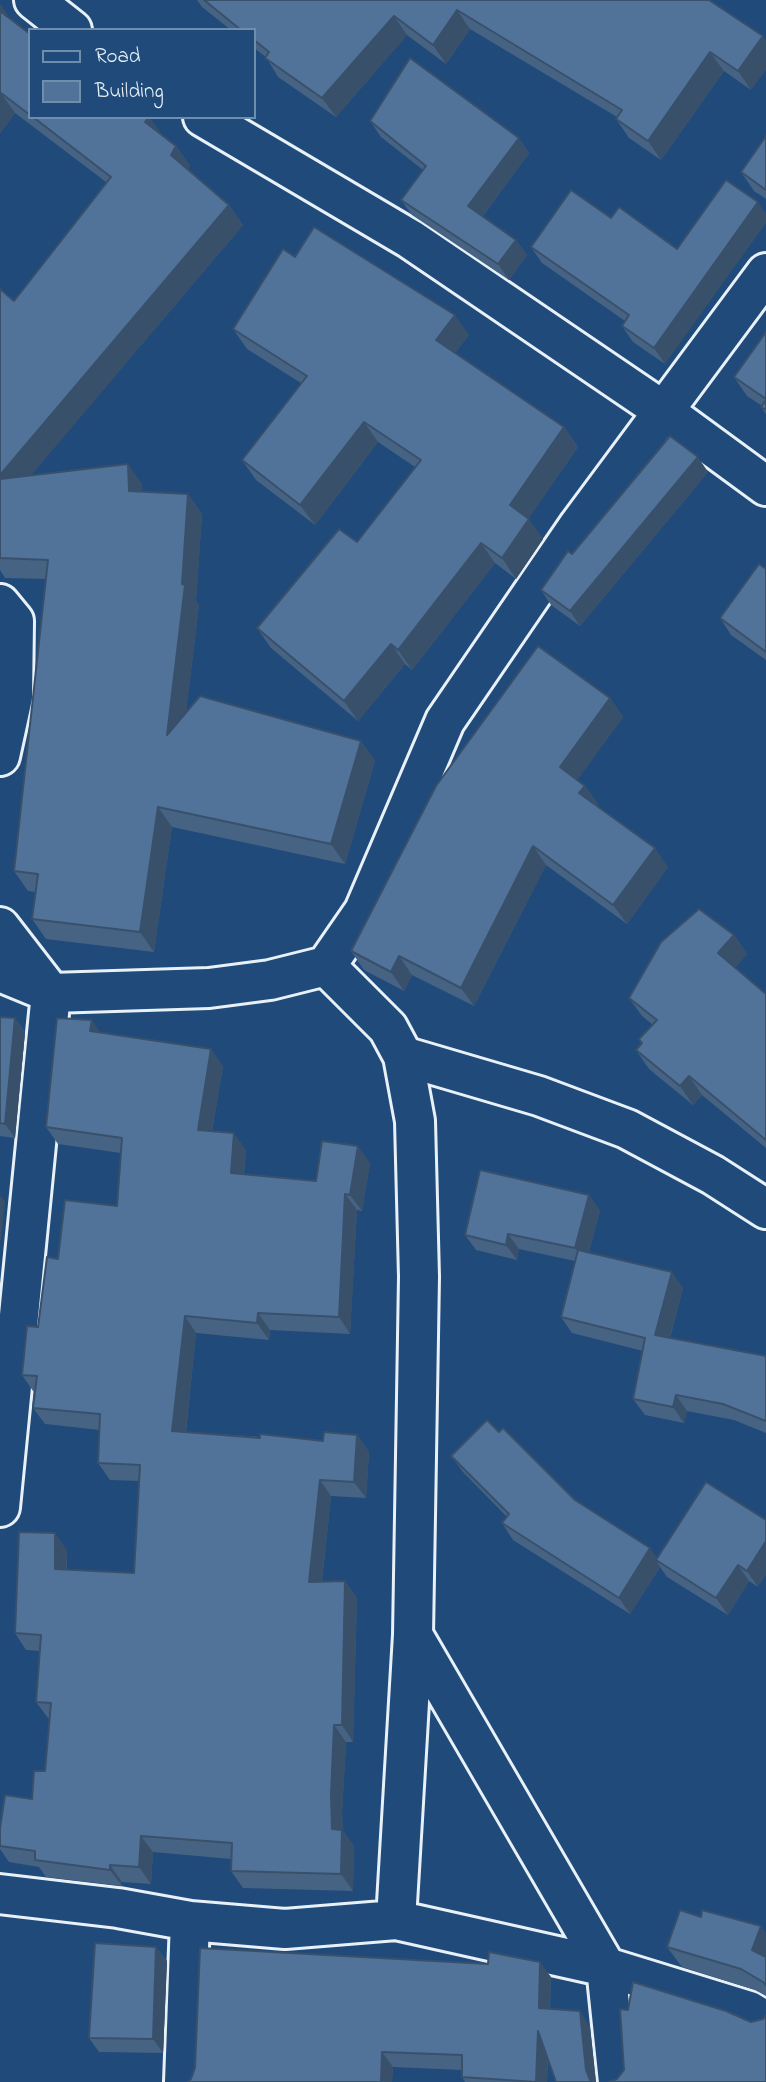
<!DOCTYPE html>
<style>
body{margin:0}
#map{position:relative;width:766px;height:2082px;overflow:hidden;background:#1f4a7a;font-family:"Indie Flower",sans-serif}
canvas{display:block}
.legend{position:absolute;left:28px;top:28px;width:228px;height:91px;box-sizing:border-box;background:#1f4a7a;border:2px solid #6f8dac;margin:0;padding:9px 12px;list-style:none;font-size:21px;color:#e8f1f8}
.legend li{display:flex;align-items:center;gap:14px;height:35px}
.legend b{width:35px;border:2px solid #6f8dac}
</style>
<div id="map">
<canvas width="766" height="2082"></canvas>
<ul class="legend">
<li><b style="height:9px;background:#1f4a7a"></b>Road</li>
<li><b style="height:19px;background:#517399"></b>Building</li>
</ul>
</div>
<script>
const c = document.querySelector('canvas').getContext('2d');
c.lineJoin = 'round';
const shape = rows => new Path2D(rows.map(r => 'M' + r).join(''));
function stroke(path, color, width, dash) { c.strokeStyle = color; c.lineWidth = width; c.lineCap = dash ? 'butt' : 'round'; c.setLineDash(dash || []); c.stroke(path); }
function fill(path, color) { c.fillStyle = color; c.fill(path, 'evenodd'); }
const minor = shape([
 [34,0,72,30],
 [203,117,410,239,665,412,766,486],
 [0,604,14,621,13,697,0,756],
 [0,927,51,993,0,1507],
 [326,966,388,1028,403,1056,415,1121,419,1277,413,1635,606,1967,618,2082],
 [0,972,51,993,209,988,270,980,326,966,364,911,445,721,579,525,766,273],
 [403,1056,539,1096,627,1129,713,1175,766,1209],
 [0,1894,118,1908,190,1921,285,1929,396,1920,606,1967,749,2011,766,2021],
 [396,1920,413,1635],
 [184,2082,190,1921]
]);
stroke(minor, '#e8f1f8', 44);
stroke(minor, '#1f4a7a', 38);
fill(shape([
 [197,0,709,0,751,90,724,71,661,160,629,138,616,119,617,117,470,29,446,64,407,35,336,117,278,77,266,57,254,48,254,30,231,30,202,7],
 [0,4,10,19,30,34,30,117,149,117,161,134,176,146,190,166,188,169,229,205,243,225,31,475,142,484,142,492,188,494,202,514,196,601,199,605,186,712,361,741,375,761,345,864,172,827,154,952,46,939,32,919,36,892,28,891,14,871,46,579,5,578,0,570,0,289,14,301,106,182,15,113,0,133],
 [370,121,519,138,529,153,483,216,516,240,527,255,509,280,412,215,401,200,423,170,381,137],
 [766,136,766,199,754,191,741,172],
 [571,190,665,364,633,342,622,326,625,321,542,263,531,247],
 [295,257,469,335,455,353,564,427,578,447,528,519,543,539,516,579,495,563,412,670,405,664,358,721,271,648,257,628,357,542,415,467,378,442,315,525,256,480,242,460,301,383,247,349,233,329],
 [766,332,766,414,761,407,762,406,747,396,734,377],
 [708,472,580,626,551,605,541,590,572,554],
 [766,569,766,660,731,635,720,618],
 [610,698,623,717,577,780,585,786,598,804,597,806,668,867,627,924,546,865,474,1006,412,975,404,991,364,970,351,951],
 [734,935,747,954,735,968,766,994,766,1148,702,1095,693,1105,649,1069,636,1050,653,1025,642,1016,629,998],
 [0,1017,15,1018,25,1032,15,1138,0,1136],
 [100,1032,223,1066,212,1131,246,1150,244,1174,316,1181,370,1163,362,1211,357,1210,350,1334,270,1330,269,1340,196,1333,186,1432,323,1441,357,1435,369,1452,366,1498,331,1496,322,1582,345,1581,357,1598,353,1742,346,1742,342,1812,343,1831,354,1846,353,1891,243,1888,231,1871,231,1859,153,1852,151,1884,122,1882,122,1886,46,1877,39,1867,9,1862,0,1849,0,1828,32,1799,45,1771,50,1719,48,1718,36,1702,40,1651,26,1650,15,1633,67,1550,67,1569,134,1573,139,1481,110,1480,98,1463,100,1430,45,1424,33,1408,35,1392,33,1391,22,1375,38,1327,58,1259,117,1206,121,1153,58,1144,46,1127],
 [600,1210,589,1252,683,1288,670,1338,766,1356,766,1433,734,1420,687,1411,684,1423,645,1415,633,1399,643,1351,572,1333,561,1317,575,1261,519,1249,517,1260,476,1250,465,1235],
 [499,1432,575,1500,657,1558,706,1482,758,1587,749,1581,728,1615,667,1577,660,1567,630,1614,513,1540,502,1523,507,1517,463,1472,451,1456],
 [766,1933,766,1996,755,1990,682,1967,667,1947],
 [156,1947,167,1961,163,2053,99,2052,89,2038],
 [551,1977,550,2009,590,2027,548,2060,547,2082,465,2082,462,2077,462,2070,393,2067,392,2082,188,2082]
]), '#466384');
fill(shape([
 [0,4,10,18,5,24,0,17],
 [457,10,470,29,446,64,433,45],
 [394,16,407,35,336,117,322,98],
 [763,36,766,41,766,70,751,90,738,71],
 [710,52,724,71,661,160,648,141],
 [1,93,15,113,0,133,0,95],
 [149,117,163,137,145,122],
 [519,138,529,153,479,221,468,206],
 [176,146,190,166,185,174,171,155],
 [758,202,766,214,766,223,665,364,654,348],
 [229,205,243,225,11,499,0,484,0,475],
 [516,240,527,255,509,280,498,264],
 [455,315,469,335,450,360,436,340],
 [364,422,378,442,315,525,300,505],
 [564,427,578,447,524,525,510,505],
 [698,457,708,472,580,626,570,611],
 [128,464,142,484,143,511,129,491],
 [188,494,202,514,196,601,199,605,181,755,167,735,182,584],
 [529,519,543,539,516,579,502,558],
 [481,543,495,563,412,670,398,650],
 [391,644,405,664,358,721,344,701],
 [610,698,623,717,573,786,560,767],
 [361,741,375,761,345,864,331,844],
 [585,786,598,804,592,812,579,793],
 [158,807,172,827,154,952,140,932],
 [533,846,546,865,474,1006,461,988],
 [655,848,668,867,627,924,613,905],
 [734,935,747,954,732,972,718,953],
 [399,956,412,975,404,991,391,972],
 [15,1018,25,1032,15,1138,5,1124],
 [92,1020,103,1037,90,1031],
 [211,1049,223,1066,209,1147,198,1130],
 [689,1076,702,1095,693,1105,680,1086],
 [234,1133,246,1150,242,1190,231,1173],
 [358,1146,370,1163,362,1211,350,1195],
 [345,1194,357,1210,350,1334,339,1317],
 [0,1195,5,1201,1,1241,0,1240],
 [589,1195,600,1210,586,1263,575,1248],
 [508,1234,519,1249,517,1260,506,1245],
 [672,1272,683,1288,666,1351,655,1335],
 [258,1313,270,1330,269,1340,257,1323],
 [185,1316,196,1333,184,1448,172,1431],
 [676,1395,687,1411,684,1423,673,1407],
 [357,1435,369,1452,366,1498,354,1482],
 [320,1480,331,1496,320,1598,309,1582],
 [55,1533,67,1550,66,1585,55,1569],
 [766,1541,766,1575,758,1587,747,1571],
 [650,1548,661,1564,656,1560,660,1567,630,1614,619,1598],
 [738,1565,749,1581,728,1615,716,1598],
 [345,1581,357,1598,353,1742,342,1725],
 [334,1725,346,1742,342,1812,343,1831,354,1846,353,1891,341,1874,332,1829,331,1795],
 [141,1836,153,1852,151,1884,139,1867],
 [110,1865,122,1882,122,1886,110,1870],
 [761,1926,766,1933,766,1970,752,1950],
 [156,1947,167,1961,163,2053,153,2039],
 [540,1962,551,1977,549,2024,539,2008],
 [580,2011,590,2027,596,2082,591,2082,586,2070],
 [538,2031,548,2046,547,2082,536,2082],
 [382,2052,393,2067,392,2082,381,2082]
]), '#39506b');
const building = shape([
 [204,0,709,0,763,36,738,71,710,52,648,141,616,119,622,110,457,10,433,45,394,16,322,98,265,58,269,52,254,40,254,30,241,30,204,0],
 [0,11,30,34,30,115,1,93,0,95,0,11],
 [410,58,519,138,468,206,516,240,498,264,401,200,426,166,370,121,410,58],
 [33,117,149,117,145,122,176,146,171,155,229,205,0,475,0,289,14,301,111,177,33,117],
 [766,136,766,190,741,172,766,136],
 [726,180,758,202,654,348,622,326,629,315,531,247,571,190,611,218,619,207,677,249,726,180],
 [314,227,455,315,436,340,564,427,510,505,529,519,502,558,481,543,398,650,391,644,344,701,257,628,339,529,357,542,421,460,364,422,300,505,242,460,307,376,233,329,283,249,295,257,314,227],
 [766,332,766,399,734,377,766,332],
 [766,400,766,410,761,407,766,400],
 [670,436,698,457,570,611,541,590,568,551,572,554,670,436],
 [128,464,129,491,188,494,182,584,185,585,167,735,200,696,361,741,331,844,158,807,140,932,32,919,38,874,14,871,48,560,0,558,0,479,128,464],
 [759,564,766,569,766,652,720,618,759,564],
 [538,646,610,698,560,767,585,786,579,793,655,848,613,905,533,846,461,988,399,956,391,972,351,951,436,786,538,646],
 [699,909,734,935,718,953,766,994,766,1140,689,1076,680,1086,636,1050,642,1043,639,1039,657,1020,629,998,661,942,699,909],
 [0,1017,15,1018,5,1124,0,1123,0,1017],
 [57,1018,92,1020,90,1031,211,1049,198,1130,234,1133,231,1173,316,1181,322,1141,358,1146,350,1195,345,1194,339,1317,258,1313,257,1323,185,1316,172,1431,260,1438,260,1434,323,1441,324,1432,357,1435,354,1482,320,1480,309,1582,345,1581,342,1725,334,1725,331,1795,332,1829,342,1830,341,1874,231,1871,232,1843,141,1836,139,1867,110,1865,110,1870,35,1860,35,1851,0,1846,0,1828,5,1795,32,1799,34,1771,45,1771,51,1703,36,1702,41,1635,15,1633,19,1532,55,1533,55,1569,134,1573,140,1465,98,1463,100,1414,33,1408,37,1376,22,1375,27,1326,38,1327,47,1257,58,1259,65,1200,117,1206,122,1138,46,1127,57,1018],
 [480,1170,589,1195,575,1248,508,1234,506,1245,465,1235,480,1170],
 [578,1250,672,1272,655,1335,766,1356,766,1421,723,1404,676,1395,673,1407,633,1399,645,1338,561,1317,578,1250],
 [487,1420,499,1432,503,1428,575,1500,650,1548,619,1598,502,1523,509,1514,451,1456,487,1420],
 [706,1482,766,1520,766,1541,747,1571,738,1565,716,1598,656,1560,706,1482],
 [680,1910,701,1917,702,1910,761,1926,752,1950,766,1957,766,1985,763,1982,741,1969,667,1947,680,1910],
 [95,1943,156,1947,153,2039,89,2038,95,1943],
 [200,1948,488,1964,489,1952,540,1962,539,2008,580,2011,586,2070,590,2080,592,2082,556,2082,538,2031,536,2082,462,2077,462,2055,382,2052,381,2082,188,2082,191,2079,195,2068,200,1948],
 [633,1982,726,2011,751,2022,763,2019,766,2016,766,2082,609,2082,617,2079,624,2070,620,2009,628,2010,633,1982]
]);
fill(building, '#517399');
stroke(building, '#39506b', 2);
</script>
